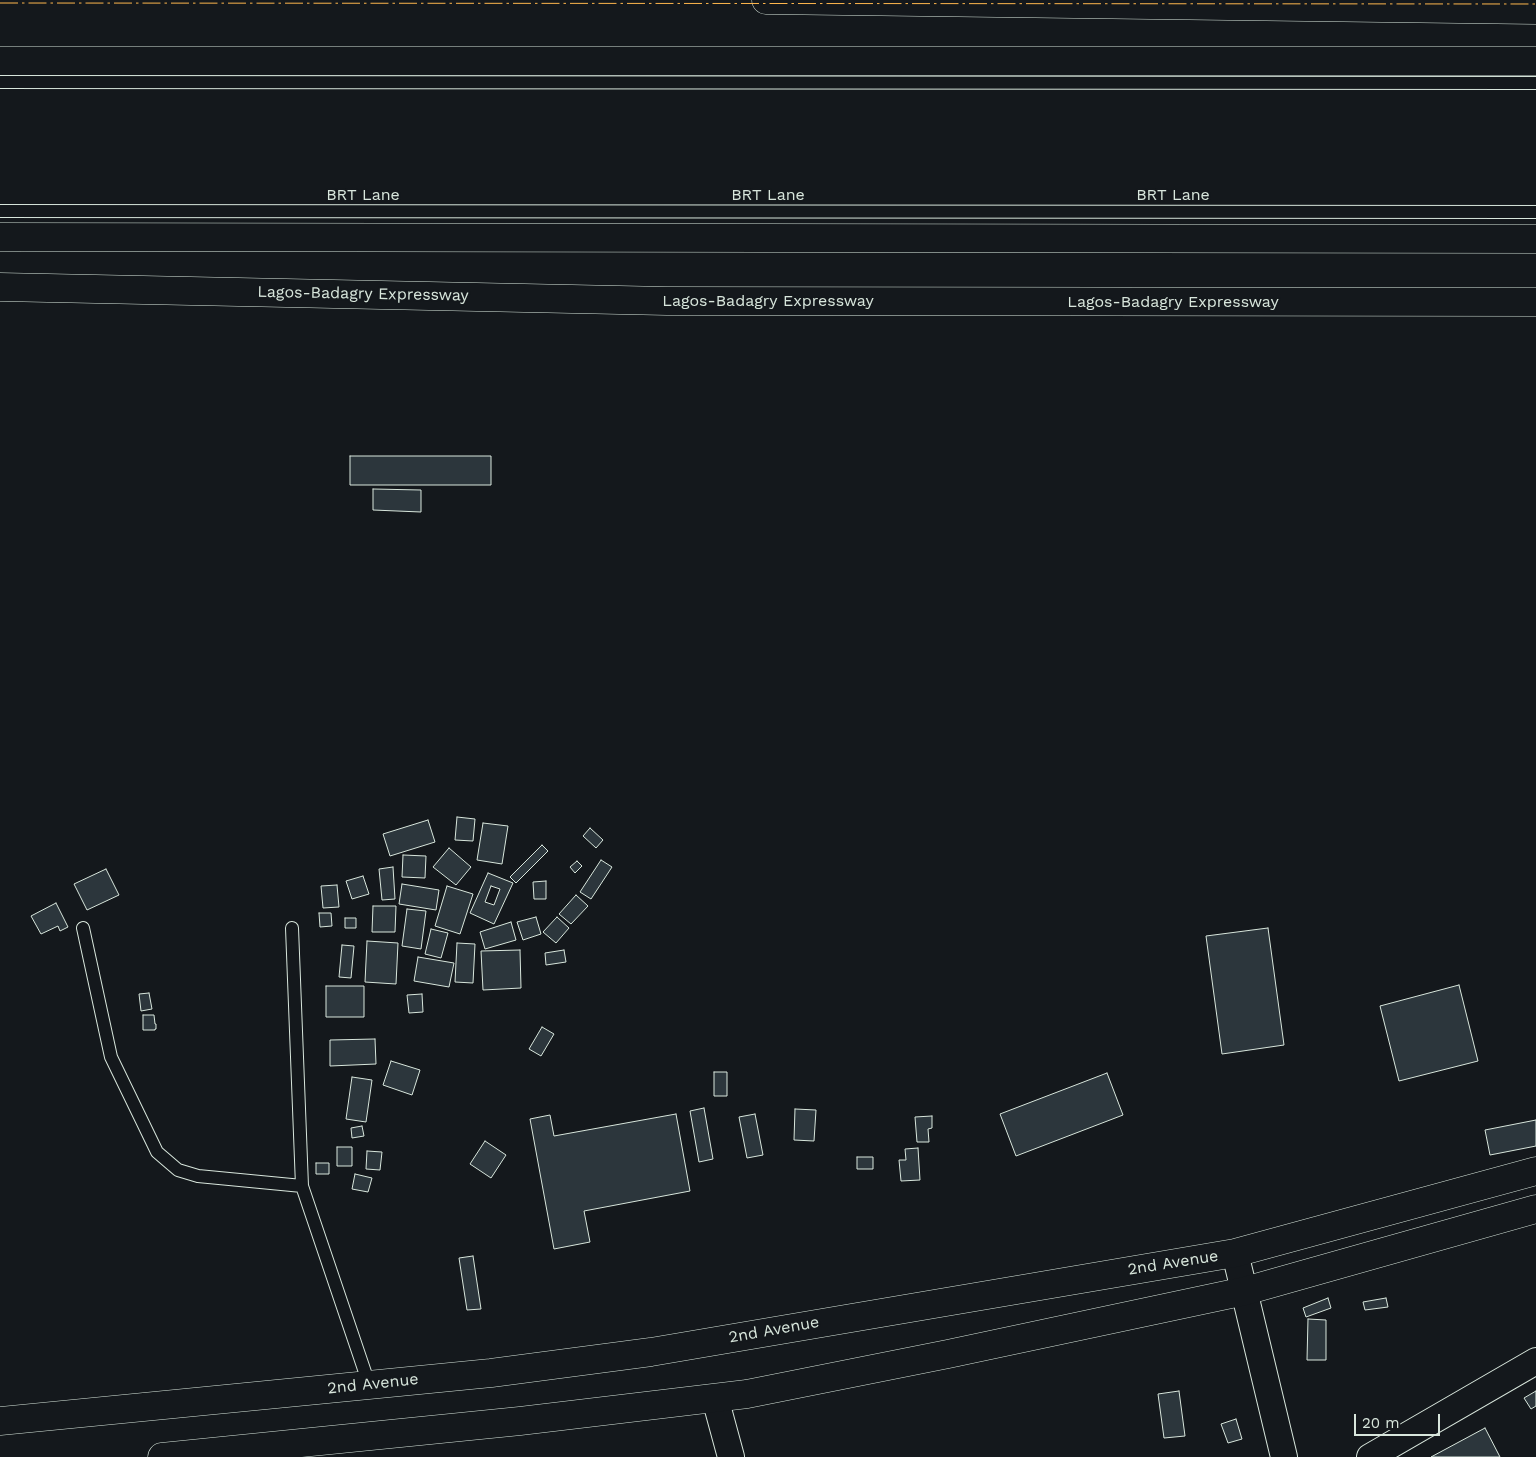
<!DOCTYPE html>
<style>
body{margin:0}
#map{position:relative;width:1536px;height:1457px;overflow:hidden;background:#14181c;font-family:"Work Sans",sans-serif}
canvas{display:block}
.scale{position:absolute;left:1354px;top:1414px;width:86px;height:22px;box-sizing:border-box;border:2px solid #d8e6dc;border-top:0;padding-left:6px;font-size:15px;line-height:18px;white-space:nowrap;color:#d8e6dc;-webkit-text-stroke:4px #14181c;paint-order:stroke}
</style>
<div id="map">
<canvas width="1536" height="1457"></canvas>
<div class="scale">20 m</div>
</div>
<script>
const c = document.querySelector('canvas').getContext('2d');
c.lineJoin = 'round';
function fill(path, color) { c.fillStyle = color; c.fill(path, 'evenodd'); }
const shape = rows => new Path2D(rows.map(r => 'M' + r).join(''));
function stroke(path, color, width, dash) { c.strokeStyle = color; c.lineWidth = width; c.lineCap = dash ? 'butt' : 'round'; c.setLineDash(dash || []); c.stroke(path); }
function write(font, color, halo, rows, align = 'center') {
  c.font = font + ' "Work Sans",sans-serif'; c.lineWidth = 4; c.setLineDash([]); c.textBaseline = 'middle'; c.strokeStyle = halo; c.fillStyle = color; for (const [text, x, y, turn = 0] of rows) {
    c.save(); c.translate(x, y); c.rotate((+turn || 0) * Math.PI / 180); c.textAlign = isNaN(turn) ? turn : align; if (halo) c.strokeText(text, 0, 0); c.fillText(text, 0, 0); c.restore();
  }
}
const building = shape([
 [350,456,491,456,491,485,350,485,350,456],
 [373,489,421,490,421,512,373,510,373,489],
 [457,817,475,819,473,841,455,840,457,817],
 [428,820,435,842,390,856,383,834,428,820],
 [483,823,508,826,502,864,477,860,483,823],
 [590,828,603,840,596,848,583,836,590,828],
 [542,845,548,851,516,883,510,877,542,845],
 [449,848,471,867,456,885,433,867,449,848],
 [403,855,426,856,425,878,402,877,403,855],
 [601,860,612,867,591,899,580,892,601,860],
 [577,861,582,866,575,873,570,867,577,861],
 [393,867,395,899,382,900,379,869,393,867],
 [106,869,119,895,87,910,74,884,106,869],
 [488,873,513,883,494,924,470,913,488,873],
 [491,886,500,889,494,905,485,902,491,886],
 [363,876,369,894,352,899,346,881,363,876],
 [546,881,546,899,534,899,533,882,546,881],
 [402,884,439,890,436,910,399,904,402,884],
 [337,885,339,907,323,908,321,886,337,885],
 [447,886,473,894,460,934,435,926,447,886],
 [576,895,588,906,571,924,559,914,576,895],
 [56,903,68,927,60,931,58,926,41,934,31,916,56,903],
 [373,906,396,906,395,932,372,932,373,906],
 [407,909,426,911,421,949,402,946,407,909],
 [319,913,331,913,332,926,320,927,319,913],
 [536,917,541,934,523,940,517,922,536,917],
 [557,917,569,928,556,943,543,932,557,917],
 [345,918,356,918,356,928,345,928,345,918],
 [511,922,516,940,485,949,480,932,511,922],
 [1268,928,1284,1045,1222,1054,1206,936,1268,928],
 [431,929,448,933,441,958,425,954,431,929],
 [367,941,398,943,396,984,365,982,367,941],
 [457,943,475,944,473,983,455,982,457,943],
 [342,945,354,946,351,978,339,977,342,945],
 [520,950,521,988,483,990,481,951,520,950],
 [564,950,566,962,546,965,545,953,564,950],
 [418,957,454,963,449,987,414,981,418,957],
 [1459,985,1478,1061,1399,1081,1380,1006,1459,985],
 [326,986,364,986,364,1017,326,1017,326,986],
 [149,993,152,1009,141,1011,139,994,149,993],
 [422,994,423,1012,409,1013,407,995,422,994],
 [143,1015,154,1015,155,1024,156,1024,156,1029,155,1029,155,1030,143,1030,143,1015],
 [542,1027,554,1034,541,1056,529,1049,542,1027],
 [375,1039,376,1064,330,1066,330,1040,375,1039],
 [391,1061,420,1070,412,1095,383,1085,391,1061],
 [714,1072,727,1072,727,1096,714,1096,714,1072],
 [1107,1073,1123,1115,1016,1156,1000,1114,1107,1073],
 [352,1077,372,1080,366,1122,346,1119,352,1077],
 [704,1108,713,1159,699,1162,690,1111,704,1108],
 [795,1109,816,1110,814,1141,794,1140,795,1109],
 [676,1114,690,1191,584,1211,590,1242,554,1249,530,1119,550,1115,554,1136,676,1114],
 [755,1114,763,1155,747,1158,739,1117,755,1114],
 [932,1116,932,1128,928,1129,929,1142,917,1142,915,1117,932,1116],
 [1536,1120,1536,1146,1490,1155,1485,1130,1536,1120],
 [362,1126,364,1136,352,1138,351,1128,362,1126],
 [485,1141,506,1155,491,1178,470,1164,485,1141],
 [337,1147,352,1147,352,1166,337,1166,337,1147],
 [918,1148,920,1180,901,1181,899,1160,906,1160,905,1149,918,1148],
 [367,1151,382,1152,380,1170,366,1169,367,1151],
 [857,1157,873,1157,873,1169,857,1169,857,1157],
 [316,1163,329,1163,329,1174,316,1174,316,1163],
 [355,1174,372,1178,368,1192,352,1189,355,1174],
 [473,1256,481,1309,467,1310,459,1258,473,1256],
 [1328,1298,1331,1308,1306,1317,1303,1308,1328,1298],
 [1386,1298,1388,1307,1365,1310,1363,1302,1386,1298],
 [1308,1319,1326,1320,1326,1360,1307,1360,1308,1319],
 [1179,1391,1185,1436,1164,1438,1158,1394,1179,1391],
 [1536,1391,1536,1406,1531,1409,1524,1398,1536,1391],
 [1236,1419,1242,1439,1228,1443,1221,1424,1236,1419],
 [1485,1428,1500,1457,1431,1457,1485,1428]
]);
fill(building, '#2c363c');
stroke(building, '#d8e6dc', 1);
const lane = shape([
 [0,82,1536,83],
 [0,211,1536,212],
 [83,928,111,1057,157,1152,178,1170,198,1176,302,1186],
 [292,928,302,1186,369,1384]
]);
const street = shape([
 [1235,1253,1284,1457],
 [715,1398,731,1457],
 [1370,1457,1536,1361]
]);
const secondary = shape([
 [0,1421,491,1373,651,1352,1235,1253,1536,1171],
 [162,1457,520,1421,747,1394,948,1354,1245,1291,1536,1209]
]);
const primary = shape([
 [766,0,1536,10],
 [0,287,667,301,1536,302]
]);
const highway = shape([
 [0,61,1536,61],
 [0,237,1536,239]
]);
stroke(lane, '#d8e6dc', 14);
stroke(street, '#d8e6dc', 28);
stroke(secondary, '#d8e6dc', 29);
stroke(primary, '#d8e6dc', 29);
stroke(highway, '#d8e6dc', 29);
stroke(lane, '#14181c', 12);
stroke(street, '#14181c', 26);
stroke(secondary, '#14181c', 28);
stroke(primary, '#14181c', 28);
stroke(highway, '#14181c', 28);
stroke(shape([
 [0,3,1536,4]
]), '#ffb74d', 1, [18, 4, 2.5, 4]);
write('16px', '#d8e6dc', '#14181c', [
 ["BRT Lane",363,195],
 ["BRT Lane",768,195],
 ["BRT Lane",1173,195],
 ["Lagos-Badagry Expressway",363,294,1],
 ["Lagos-Badagry Expressway",768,301],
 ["Lagos-Badagry Expressway",1173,302],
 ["2nd Avenue",1173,1263,-9],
 ["2nd Avenue",774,1330,-10],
 ["2nd Avenue",373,1384,-6]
]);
</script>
